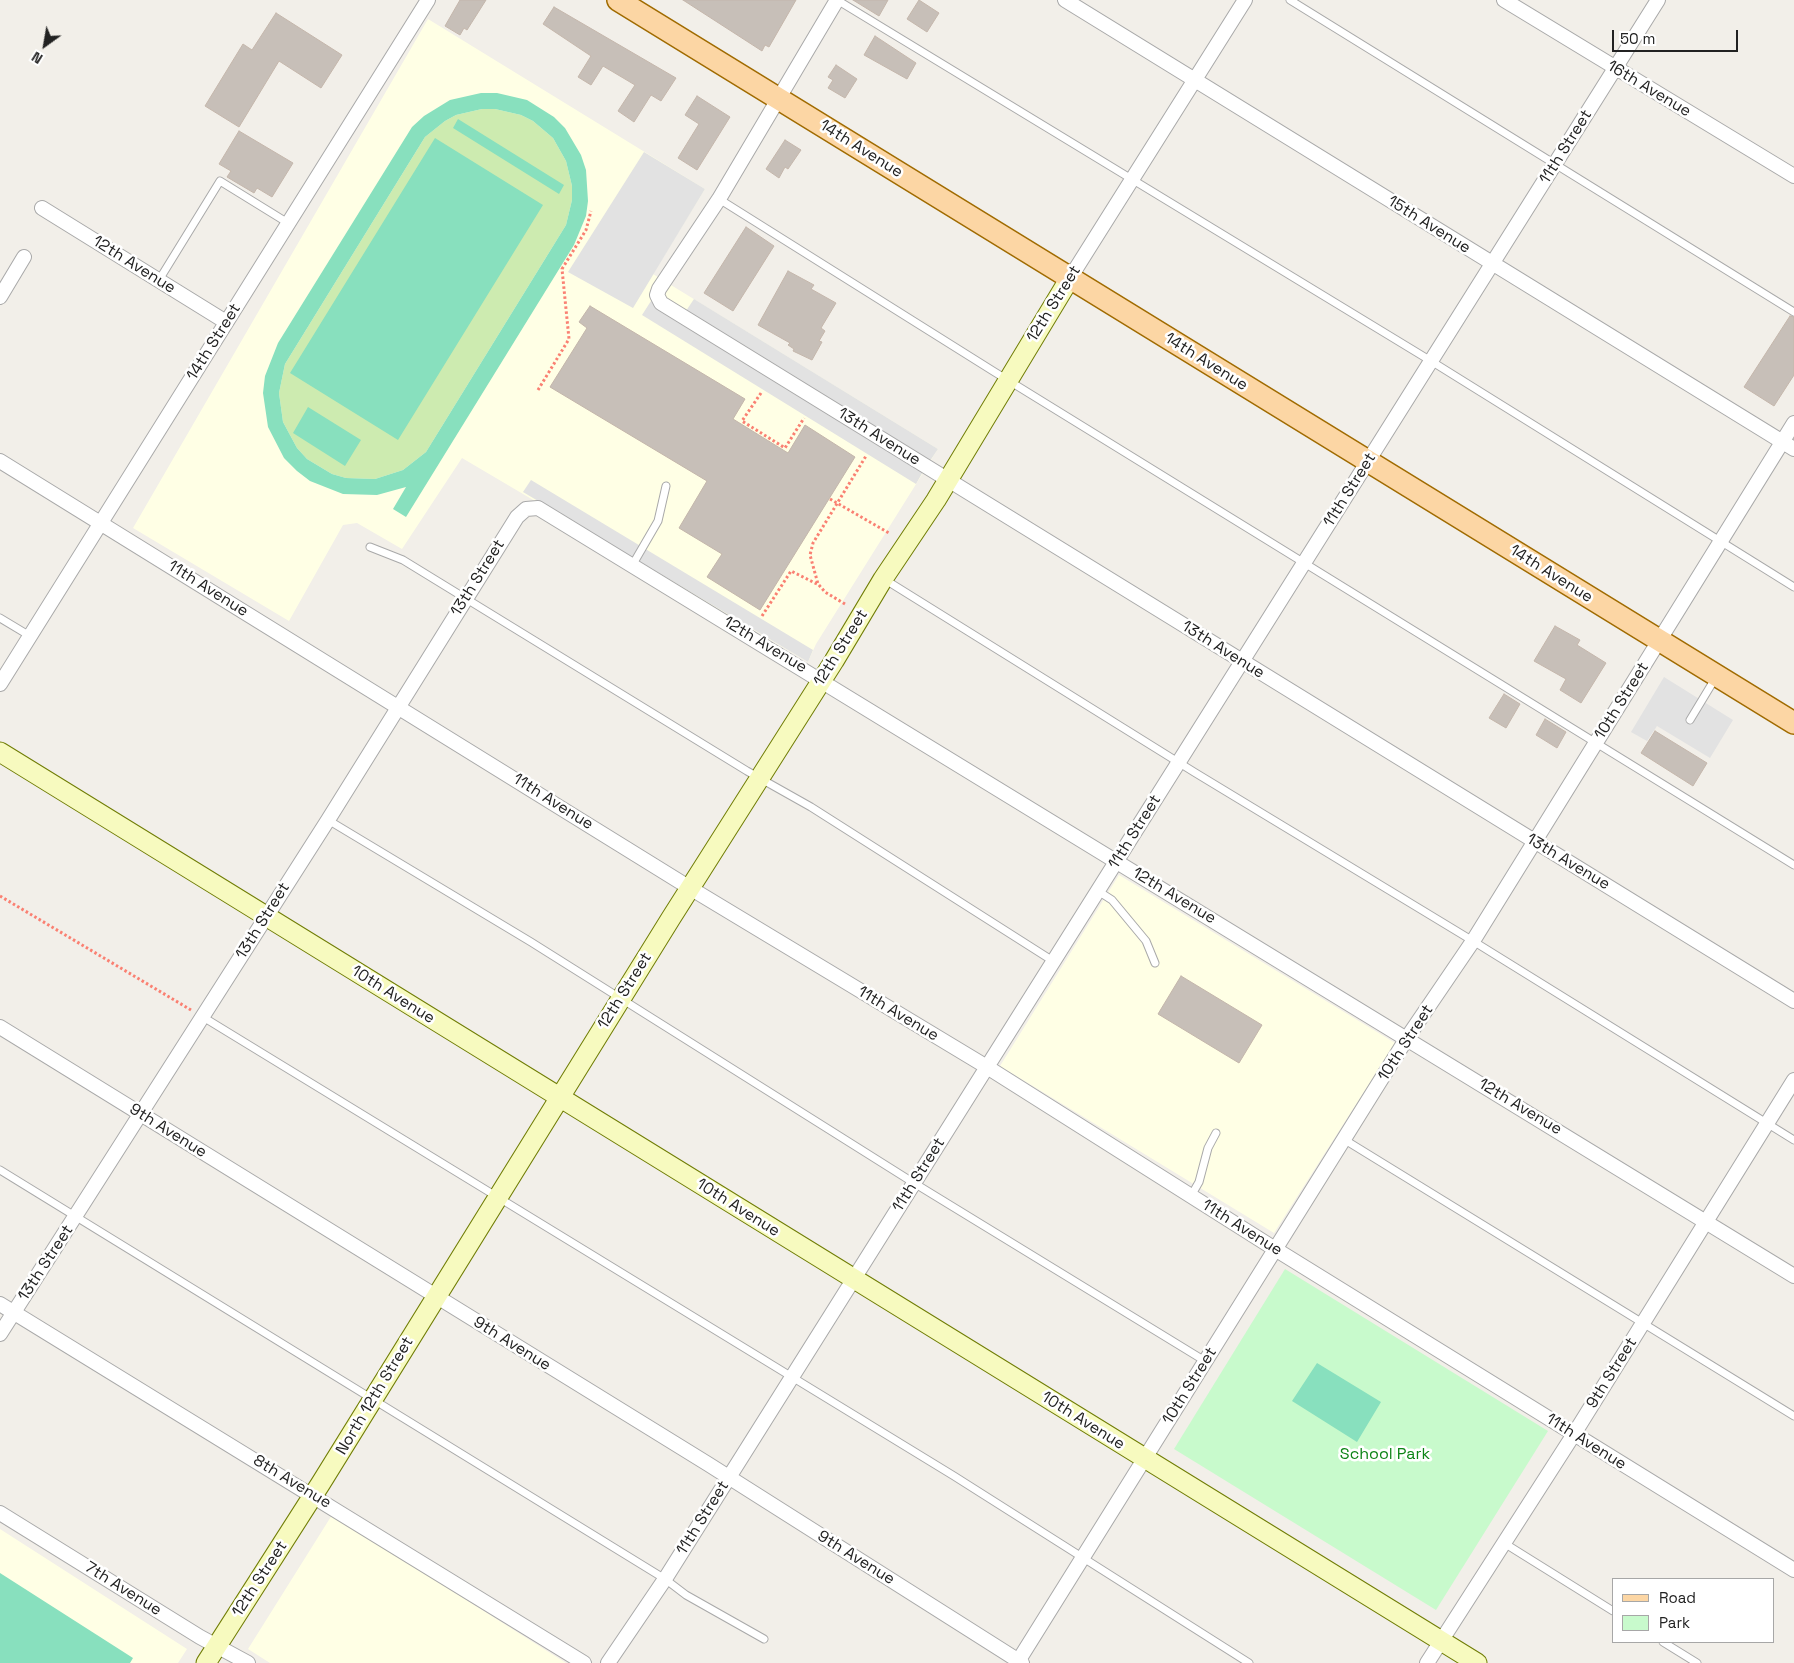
<!DOCTYPE html>
<style>
body{margin:0}
#map{position:relative;width:1794px;height:1663px;overflow:hidden;background:#f2efe9;font-family:"Space Grotesk",sans-serif}
canvas{display:block}
.legend{position:absolute;left:1612px;top:1578px;width:162px;height:65px;box-sizing:border-box;background:#fff;border:1px solid #a7a7a7;margin:0;padding:6px 9px;list-style:none;font-size:15px;color:#222}
.legend li{display:flex;align-items:center;gap:10px;height:25px}
.legend b{width:25px;border:1px solid #a7a7a7}
.north{position:absolute;left:20px;top:20px;width:50px;height:50px;-webkit-text-stroke:4px #fff;paint-order:stroke;rotate:212deg;font-size:14px;font-weight:700;line-height:20px;text-align:center;color:#222}
.north::after{content:'';display:block;margin:auto;width:18px;height:22px;background:#222;clip-path:polygon(50% 0,100% 100%,50% 72%,0 100%)}
.scale{position:absolute;left:1612px;top:30px;width:126px;height:22px;box-sizing:border-box;border:2px solid #222;border-top:0;padding-left:6px;font-size:15px;line-height:18px;white-space:nowrap;color:#222;-webkit-text-stroke:4px #fff;paint-order:stroke}
</style>
<div id="map">
<canvas width="1794" height="1663"></canvas>
<ul class="legend">
<li><b style="height:6px;background:#fcd6a4"></b>Road</li>
<li><b style="height:14px;background:#c8facc"></b>Park</li>
</ul>
<div class="north">N</div>
<div class="scale">50 m</div>
</div>
<script>
const c = document.querySelector('canvas').getContext('2d');
c.lineJoin = 'round';
function fill(path, color) { c.fillStyle = color; c.fill(path, 'evenodd'); }
const shape = rows => new Path2D(rows.map(r => 'M' + r).join(''));
function stroke(path, color, width, dash) { c.strokeStyle = color; c.lineWidth = width; c.lineCap = dash ? 'butt' : 'round'; c.setLineDash(dash || []); c.stroke(path); }
function write(font, color, halo, rows, align = 'center') {
  c.font = font + ' "Space Grotesk",sans-serif'; c.lineWidth = 5; c.setLineDash([]); c.textBaseline = 'middle'; c.strokeStyle = halo; c.fillStyle = color; for (const [text, x, y, turn = 0] of rows) {
    c.save(); c.translate(x, y); c.rotate((+turn || 0) * Math.PI / 180); c.textAlign = isNaN(turn) ? turn : align; if (halo) c.strokeText(text, 0, 0); c.fillText(text, 0, 0); c.restore();
  }
}
fill(shape([
 [428,19,705,189,653,274,938,449,816,644,808,662,462,458,402,549,357,523,343,525,289,621,133,528],
 [1119,875,1395,1043,1274,1233,1000,1066],
 [332,1515,566,1663,270,1663,248,1649],
 [0,1529,187,1649,178,1663,0,1663]
]), '#ffffe5');
fill(shape([
 [482,109,495,109,521,115,533,121,553,138,566,161,572,186,572,200,566,225,426,452,403,470,375,479,346,478,332,474,307,459,297,448,283,422,279,393,285,364,425,137,445,121,456,115]
]), '#cdebb0');
fill(shape([
 [1285,1269,1548,1431,1436,1610,1174,1449]
]), '#c8facc');
fill(shape([
 [481,93,497,93,527,100,554,117,565,128,581,155,586,170,588,201,586,216,574,245,406,517,393,509,406,487,377,495,343,494,310,481,297,471,284,458,268,427,263,393,265,376,278,343,412,127,424,116,450,100],
 [482,109,495,109,521,115,533,121,553,138,566,161,572,186,572,200,566,225,426,452,403,470,375,479,346,478,332,474,307,459,297,448,283,422,279,393,285,364,425,137,445,121,456,115],
 [458,119,564,185,559,194,453,128],
 [435,138,543,205,398,440,290,373],
 [308,407,361,440,345,466,293,433],
 [1317,1363,1381,1402,1357,1442,1292,1401],
 [0,1573,133,1658,130,1663,0,1663]
]), '#88e0be');
fill(shape([
 [644,152,705,189,633,308,568,272],
 [694,299,938,449,930,461,686,311],
 [651,301,924,470,916,484,642,315],
 [531,480,813,650,808,662,523,492],
 [1664,677,1733,720,1710,758,1657,726,1647,741,1631,732]
]), '#e2e2e2');
const building = shape([
 [460,0,486,0,467,30,464,28,460,35,445,26,460,0],
 [683,0,796,0,769,47,765,45,762,51,683,0],
 [853,0,888,0,879,16,853,0],
 [919,0,939,13,927,32,907,19,919,0],
 [554,7,676,78,661,101,651,95,634,122,618,111,635,85,603,66,591,85,578,77,591,56,543,24,554,7],
 [276,13,342,55,321,88,279,61,239,127,205,106,243,44,252,50,276,13],
 [875,36,916,63,907,79,864,55,875,36],
 [836,65,857,79,845,98,828,88,833,80,828,77,836,65],
 [697,96,730,117,697,170,678,158,699,124,685,115,697,96],
 [239,131,293,163,272,197,257,188,254,193,227,177,231,171,219,164,239,131],
 [785,140,801,150,788,169,785,167,779,178,766,169,785,140],
 [746,227,774,246,733,311,704,293,746,227],
 [788,271,814,285,811,289,836,303,821,328,825,331,819,341,822,342,812,360,793,351,794,349,788,345,790,343,758,325,788,271],
 [590,306,745,399,733,419,788,453,805,425,855,457,760,610,707,577,722,554,679,528,707,481,550,387,587,328,579,322,590,306],
 [1790,316,1794,317,1794,375,1774,406,1744,387,1790,316],
 [1555,626,1580,640,1577,645,1606,663,1581,703,1560,690,1566,679,1534,661,1555,626],
 [1504,694,1520,704,1506,728,1489,718,1504,694],
 [1545,719,1566,732,1557,748,1536,735,1545,719],
 [1655,731,1707,763,1693,786,1641,753,1655,731],
 [1181,976,1262,1025,1239,1063,1158,1014,1181,976]
]);
fill(building, '#c7bfb8');
stroke(building, '#c4b6ab', 1);
const lane = shape([
 [837,0,1431,361,1794,587],
 [1290,0,1794,312],
 [719,199,993,371,1794,865],
 [159,280,220,181,288,223],
 [370,547,403,560,747,771,811,807,1053,961],
 [633,564,658,521,666,486],
 [884,579,1194,772,1473,941,1794,1140],
 [0,618,30,636],
 [1690,720,1716,677],
 [328,820,531,942,914,1183,1205,1361],
 [1098,891,1112,900,1146,941,1155,963],
 [203,1017,954,1476,1249,1663],
 [1345,1140,1794,1416],
 [0,1170,665,1579,686,1595,764,1639],
 [1191,1196,1199,1182,1208,1148,1216,1133],
 [1504,1543,1613,1611],
 [1663,1642,1697,1663]
]);
const street = shape([
 [837,0,719,199,659,289,657,295,661,303,1794,1001],
 [1065,0,1794,449],
 [1504,0,1794,176],
 [42,208,226,322],
 [1070,278,1245,0],
 [0,297,24,257],
 [0,461,690,888,987,1067,1275,1249,1794,1570],
 [0,684,428,0],
 [0,1027,708,1464,1022,1663],
 [0,1304,584,1663],
 [0,1334,328,820,517,517,526,509,538,508,1794,1276],
 [0,1513,200,1637,248,1663],
 [608,1663,665,1579,1658,0],
 [1017,1663,1407,1038,1473,941,1794,423],
 [1427,1663,1574,1434,1794,1080]
]);
const secondary = shape([
 [0,752,1477,1663],
 [206,1663,321,1483,671,918,834,661,883,579,936,500,1070,278]
]);
const primary = shape([
 [618,0,1794,723]
]);
stroke(lane, '#a9a9a9', 9);
stroke(street, '#a9a9a9', 16);
stroke(secondary, '#707d05', 21);
stroke(primary, '#a06b00', 24);
stroke(shape([
 [538,390,569,339,562,269,586,230,591,211],
 [761,393,742,421,785,448,804,418],
 [830,499,889,533],
 [845,604,825,592,818,584,810,555,813,543,866,456],
 [762,616,791,571,817,584],
 [0,896,191,1010]
]), '#fa8072', 3, [2.5, 2.5]);
stroke(lane, '#fff', 7);
stroke(street, '#fff', 14);
stroke(secondary, '#f7fabf', 19);
stroke(primary, '#fcd6a4', 21);
write('16px', '#222', '#fff', [
 ["16th Avenue",1649,89,31],
 ["11th Street",1566,147,-58],
 ["14th Avenue",861,149,32],
 ["15th Avenue",1429,225,32],
 ["12th Avenue",134,265,32],
 ["12th Street",1054,304,-58],
 ["14th Street",214,342,-58],
 ["14th Avenue",1206,362,32],
 ["13th Avenue",879,437,32],
 ["11th Street",1350,490,-58],
 ["14th Avenue",1551,574,32],
 ["13th Street",478,578,-58],
 ["11th Avenue",208,589,32],
 ["12th Avenue",765,645,31],
 ["12th Street",841,648,-58],
 ["13th Avenue",1223,650,32],
 ["10th Street",1622,701,-58],
 ["11th Avenue",553,802,32],
 ["11th Street",1135,832,-58],
 ["13th Avenue",1568,862,31],
 ["12th Avenue",1174,896,31],
 ["13th Street",263,921,-58],
 ["12th Street",625,991,-58],
 ["10th Avenue",393,995,32],
 ["11th Avenue",898,1014,31],
 ["10th Street",1406,1043,-57],
 ["12th Avenue",1520,1107,31],
 ["9th Avenue",168,1131,32],
 ["11th Street",919,1175,-58],
 ["10th Avenue",738,1208,32],
 ["11th Avenue",1242,1228,32],
 ["13th Street",46,1263,-57],
 ["9th Avenue",512,1344,32],
 ["9th Street",1612,1373,-58],
 ["10th Street",1190,1386,-58],
 ["North 12th Street",375,1396,-59],
 ["10th Avenue",1083,1421,32],
 ["11th Avenue",1586,1442,32],
 ["8th Avenue",292,1482,31],
 ["11th Street",703,1518,-58],
 ["9th Avenue",856,1558,32],
 ["12th Street",260,1579,-57],
 ["7th Avenue",123,1589,32]
]);
write('16px', '#0c8416', '#fff', [
 ["School Park",1385,1455]
]);
</script>
